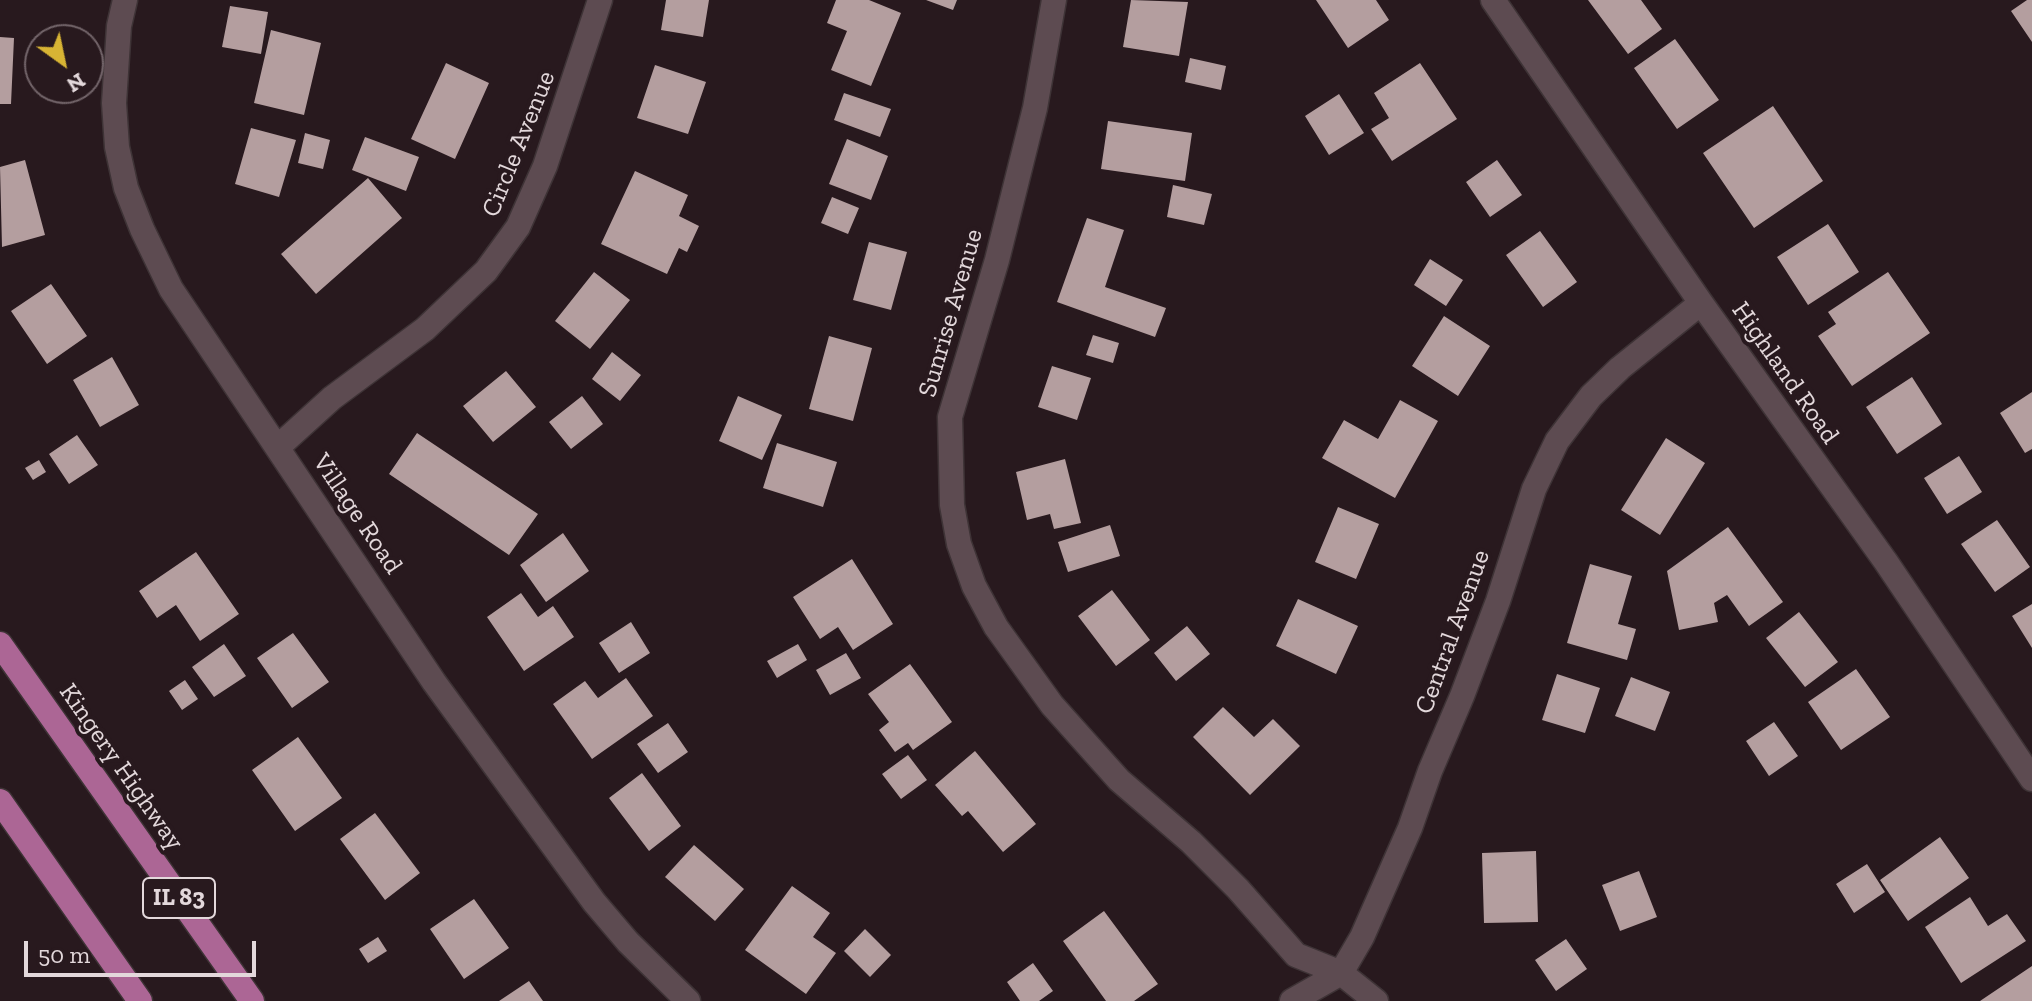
<!DOCTYPE html>
<style>
body{margin:0}
#map{position:relative;width:2032px;height:1001px;overflow:hidden;background:#28191e;font-family:"Zilla Slab",serif}
canvas{display:block}
.north{position:absolute;left:24px;top:24px;width:80px;height:80px;box-sizing:border-box;background:#28191e;border:2px solid #73656a;border-radius:50%;rotate:147deg;font-size:22px;font-weight:700;line-height:32px;text-align:center;color:#e3d8db}
.north::after{content:'';display:block;margin:auto;width:28px;height:36px;background:#d8b434;clip-path:polygon(50% 0,100% 100%,50% 72%,0 100%)}
.scale{position:absolute;left:24px;top:941px;width:232px;height:36px;box-sizing:border-box;border:4px solid #e3d8db;border-top:0;padding-left:10px;font-size:24px;line-height:28px;white-space:nowrap;color:#e3d8db;-webkit-text-stroke:6px #28191e;paint-order:stroke}
</style>
<div id="map">
<canvas width="2032" height="1001"></canvas>
<div class="north">N</div>
<div class="scale">50 m</div>
</div>
<script>
const c = document.querySelector('canvas').getContext('2d');
c.lineJoin = 'round';
function fill(path, color) { c.fillStyle = color; c.fill(path, 'evenodd'); }
const shape = rows => new Path2D(rows.map(r => 'M' + r).join(''));
function stroke(path, color, width, dash) { c.strokeStyle = color; c.lineWidth = width; c.lineCap = dash ? 'butt' : 'round'; c.setLineDash(dash || []); c.stroke(path); }
function write(font, color, halo, rows, align = 'center') {
  c.font = font + ' "Zilla Slab",serif'; c.lineWidth = 8; c.setLineDash([]); c.textBaseline = 'middle'; c.strokeStyle = halo; c.fillStyle = color; for (const [text, x, y, turn = 0] of rows) {
    c.save(); c.translate(x, y); c.rotate((+turn || 0) * Math.PI / 180); c.textAlign = isNaN(turn) ? turn : align; if (halo) c.strokeText(text, 0, 0); c.fillText(text, 0, 0); c.restore();
  }
}
fill(shape([
 [666,0,709,0,703,37,661,30],
 [836,0,869,0,901,13,871,86,831,70,847,31,827,23],
 [926,0,957,0,953,10],
 [1131,0,1188,2,1179,56,1123,47],
 [1316,0,1376,0,1389,20,1348,48],
 [1588,0,1641,0,1662,29,1628,54],
 [2027,0,2032,0,2032,42,2011,11],
 [230,6,268,12,261,54,222,47],
 [271,30,321,43,304,115,254,103],
 [0,37,14,38,11,104,0,104],
 [1675,39,1719,100,1677,129,1634,68],
 [1190,58,1226,66,1221,90,1185,82],
 [446,63,489,83,455,159,411,139],
 [1420,63,1457,119,1392,161,1371,129,1389,118,1374,93],
 [655,65,706,82,688,134,637,118],
 [844,93,891,109,880,137,834,120],
 [1339,94,1364,133,1329,155,1305,116],
 [1773,106,1823,181,1754,228,1703,153],
 [1108,121,1192,133,1185,181,1101,169],
 [251,128,296,140,279,197,235,184],
 [305,133,330,140,323,169,298,163],
 [365,137,419,157,406,191,352,170],
 [847,139,888,156,871,200,829,184],
 [25,160,45,235,2,247,0,167],
 [1497,160,1522,195,1490,217,1466,182],
 [635,171,688,195,679,216,699,226,687,252,679,248,667,274,601,244],
 [368,178,402,218,316,294,281,254],
 [1173,185,1212,194,1204,225,1167,217],
 [832,197,859,208,848,234,821,223],
 [1087,218,1124,230,1105,287,1166,308,1155,337,1057,302],
 [1828,224,1859,272,1808,305,1777,257],
 [1540,231,1577,282,1543,307,1506,255],
 [869,242,907,252,891,310,853,300],
 [1430,259,1463,280,1446,306,1414,285],
 [594,272,630,300,590,349,555,321],
 [1888,272,1930,333,1852,386,1818,336,1836,324,1828,312],
 [51,284,87,336,47,364,11,311],
 [1444,316,1490,346,1458,396,1412,366],
 [1093,335,1119,343,1113,363,1086,355],
 [829,336,872,348,853,421,809,409],
 [612,352,641,375,620,401,592,379],
 [112,357,139,405,100,427,73,380],
 [1052,366,1091,378,1077,420,1038,407],
 [506,371,536,407,493,442,463,406],
 [1912,377,1942,424,1897,454,1866,407],
 [2032,392,2032,449,2025,453,2000,413],
 [582,396,603,424,571,449,549,422],
 [738,396,782,415,762,460,719,441],
 [1400,400,1438,421,1395,498,1322,458,1344,420,1378,439],
 [417,433,538,514,509,555,389,474],
 [77,435,98,465,69,484,49,454],
 [1666,438,1705,463,1660,535,1621,510],
 [777,443,837,462,823,507,763,488],
 [1959,456,1982,492,1947,514,1924,478],
 [1065,459,1081,523,1054,529,1050,514,1027,520,1016,472],
 [39,460,46,472,33,480,25,468],
 [1338,507,1379,524,1356,579,1315,562],
 [1997,520,2030,567,1995,592,1961,544],
 [1110,525,1120,556,1068,572,1058,542],
 [1728,527,1783,602,1749,626,1727,595,1714,603,1718,622,1679,630,1667,571],
 [563,533,589,571,546,602,520,565],
 [196,552,239,614,200,641,176,605,157,618,139,591],
 [852,559,893,624,853,650,838,627,820,639,793,597],
 [1590,564,1632,576,1618,624,1636,629,1627,660,1567,643],
 [1112,590,1150,640,1116,666,1078,616],
 [521,593,538,617,553,606,574,637,524,671,487,617],
 [1298,599,1358,626,1336,674,1276,646],
 [2032,604,2032,648,2012,616],
 [1799,612,1838,662,1805,687,1766,638],
 [631,622,650,653,619,673,599,643],
 [1187,626,1210,654,1176,681,1154,653],
 [293,633,329,682,292,708,257,658],
 [224,644,246,676,214,697,192,667],
 [798,644,807,660,777,678,767,661],
 [846,653,861,678,830,695,816,670],
 [910,664,952,722,913,750,908,743,895,752,879,730,889,722,868,694],
 [1856,669,1890,717,1841,750,1808,702],
 [1557,674,1600,688,1585,733,1542,720],
 [1631,677,1670,692,1655,731,1615,716],
 [626,678,653,716,592,759,553,704,585,681,598,698],
 [185,680,198,699,182,710,169,691],
 [1223,707,1254,737,1273,719,1300,746,1250,795,1193,737],
 [1774,722,1798,756,1769,776,1746,741],
 [668,723,688,752,658,773,637,744],
 [298,737,342,798,295,831,252,770],
 [975,751,1036,824,1003,852,968,811,962,816,935,785],
 [908,755,927,780,901,799,882,774],
 [642,773,681,826,649,851,609,798],
 [375,813,420,873,385,900,340,839],
 [1940,837,1969,878,1908,921,1880,880],
 [694,845,744,889,715,921,665,877],
 [1536,851,1538,922,1484,923,1482,853],
 [1867,864,1885,892,1854,913,1836,884],
 [1639,871,1657,917,1620,931,1602,885],
 [792,886,830,913,813,937,836,953,806,994,745,950],
 [1970,897,1988,926,2007,914,2026,941,1961,983,1925,927],
 [474,899,509,948,464,979,430,929],
 [1104,911,1158,984,1134,1001,1106,1001,1063,941],
 [865,929,891,955,870,977,844,951],
 [378,937,387,951,368,963,359,949],
 [1566,939,1587,969,1556,991,1535,960],
 [1033,963,1053,991,1039,1001,1020,1001,1007,982],
 [2032,966,2032,1001,1980,1001],
 [529,981,543,1001,499,1001]
]), '#b49e9f');
const street = shape([
 [125,0,119,26,114,103,117,147,126,188,142,229,171,289,434,682,594,902,628,942,688,1001],
 [1054,0,1035,108,997,260,950,417,952,505,959,544,974,586,996,627,1052,705,1119,780,1191,842,1238,889,1296,955,1341,973,1376,1001],
 [1493,0,1701,303,1886,562,2032,779],
 [278,447,332,398,425,329,486,271,518,227,545,166,600,0],
 [1292,1001,1341,973,1362,937,1410,828,1430,771,1462,696,1498,601,1534,489,1557,441,1591,396,1620,368,1701,303]
]);
const primary = shape([
 [0,644,252,1001],
 [0,801,140,1001]
]);
stroke(street, '#3e3336', 27);
stroke(primary, '#3e3336', 27);
stroke(street, '#5d4b51', 24);
stroke(primary, '#ac6695', 24);
for (const [x, y, w] of [
 [179,898,72]
]) { const box = new Path2D(); box.roundRect(x - w / 2, y - 20, w, 40, 6); c.fillStyle = '#28191e'; c.fill(box); stroke(box, '#e3d8db', 2); }
write('bold 24px', '#e3d8db', null, [
 ["IL 83",179,898]
]);
write('26px', '#e3d8db', '#28191e', [
 ["Circle Avenue",519,144,-68],
 ["Sunrise Avenue",951,313,-74],
 ["Highland Road",1785,373,55],
 ["Village Road",357,514,56],
 ["Central Avenue",1453,632,-70],
 ["Kingery Highway",121,767,55]
]);
</script>
